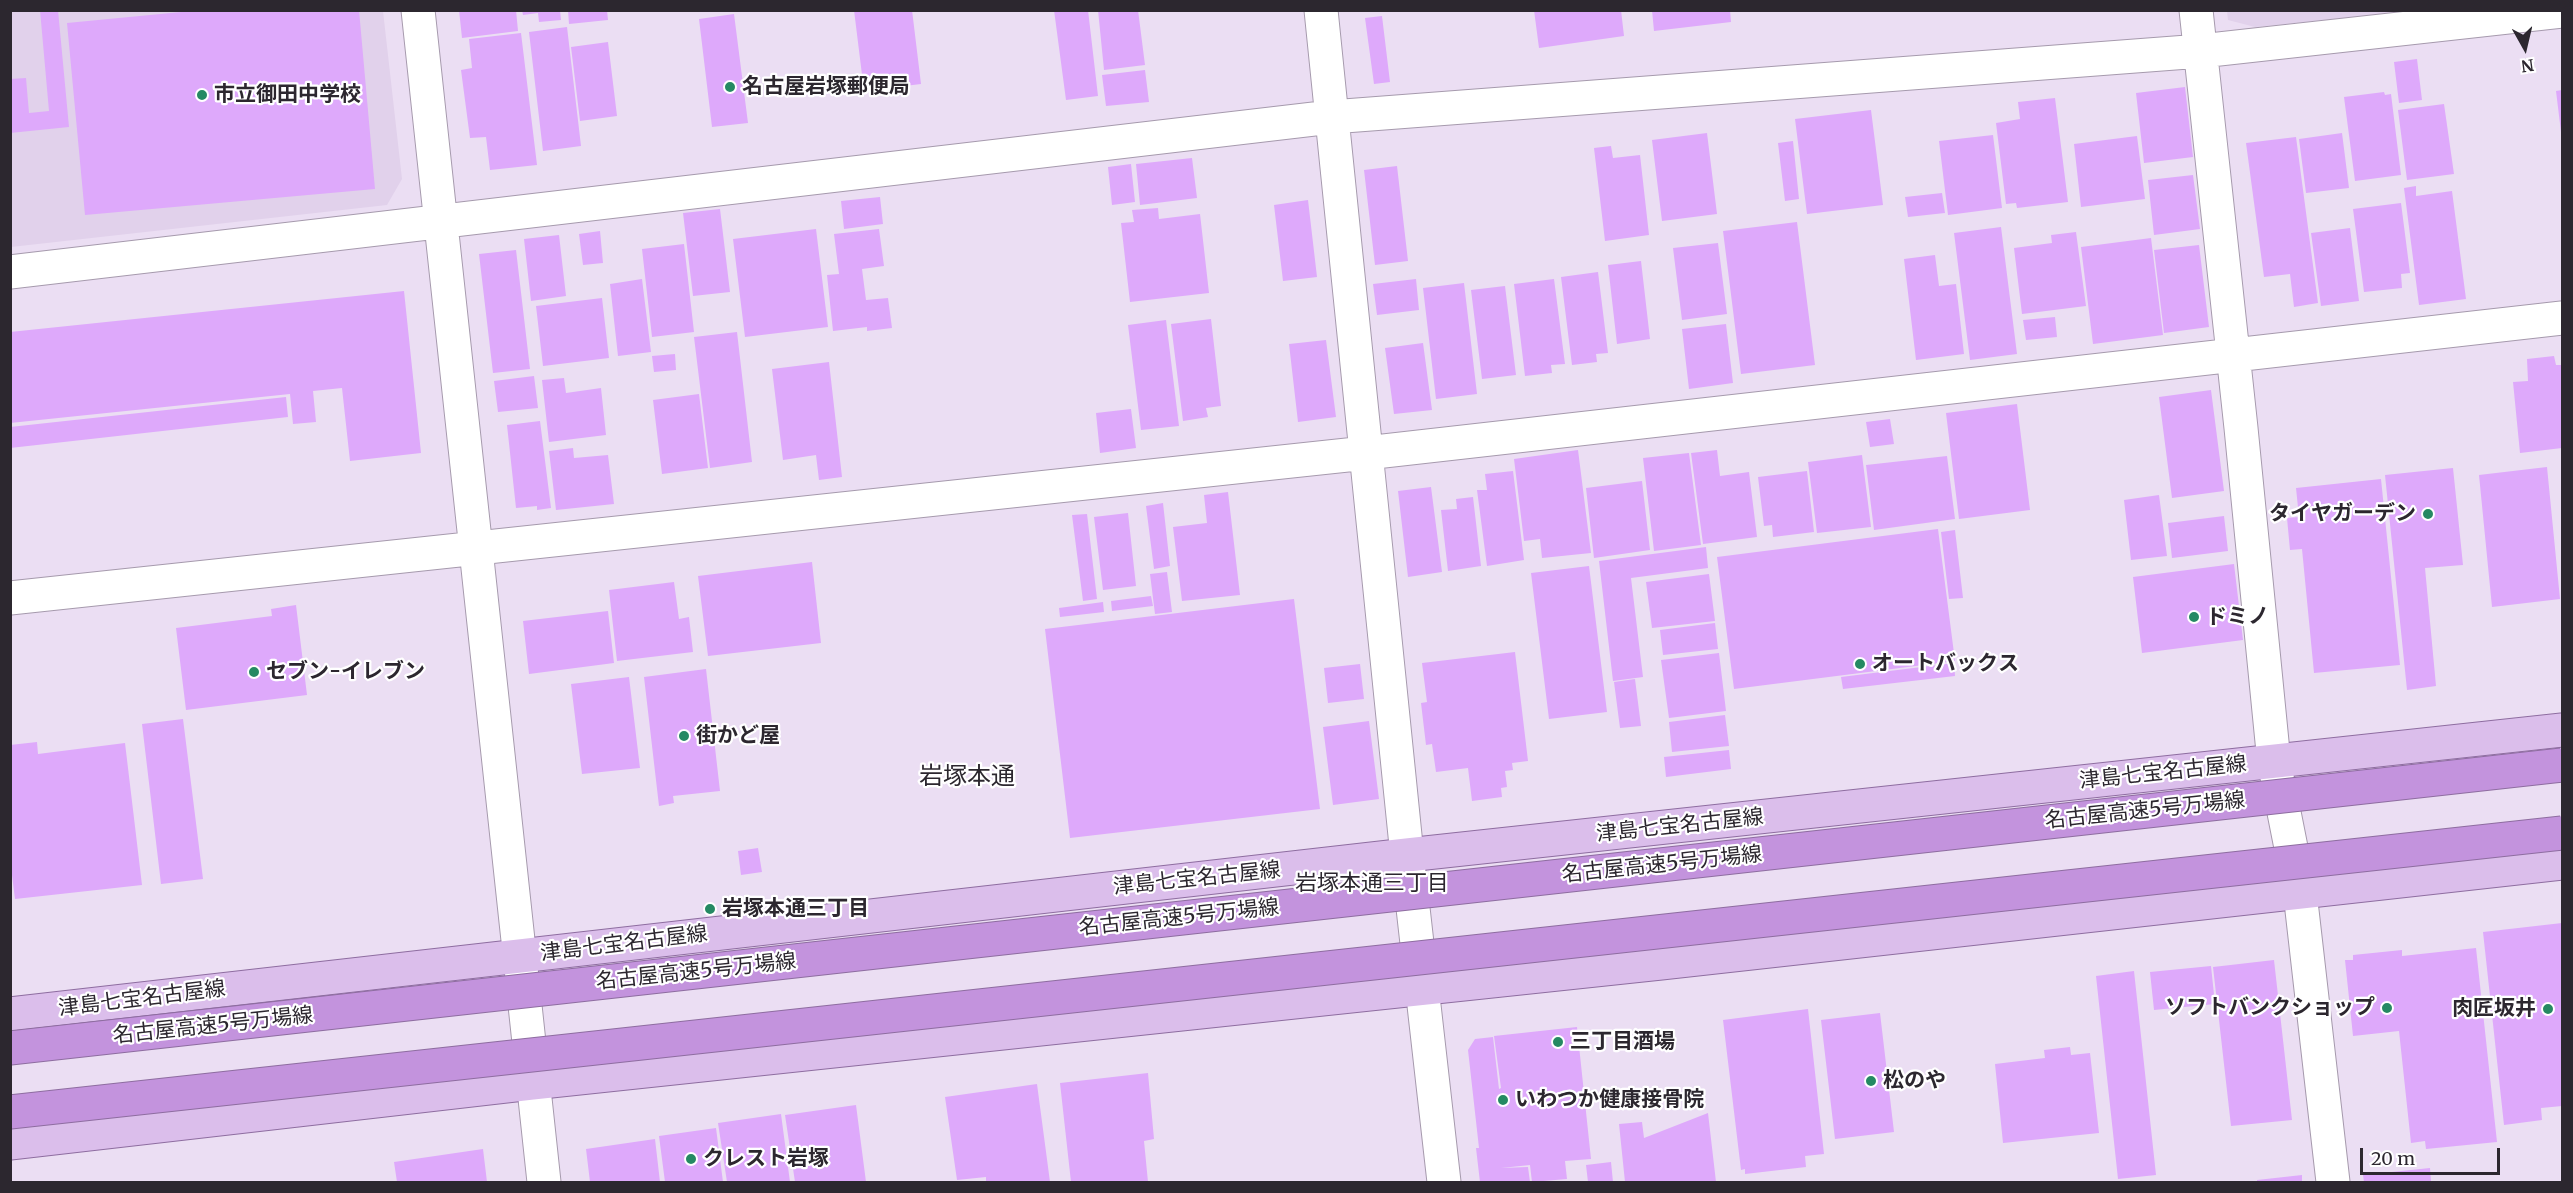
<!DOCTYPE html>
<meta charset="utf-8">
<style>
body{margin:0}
#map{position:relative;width:2573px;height:1193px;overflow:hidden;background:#ebdef3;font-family:Merriweather,serif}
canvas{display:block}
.frame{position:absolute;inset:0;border:12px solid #2c272f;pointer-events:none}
.north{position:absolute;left:2495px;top:18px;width:60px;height:60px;-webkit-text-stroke:4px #fff;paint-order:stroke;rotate:172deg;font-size:16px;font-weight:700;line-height:24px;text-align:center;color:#2c272f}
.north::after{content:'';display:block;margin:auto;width:21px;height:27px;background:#2c272f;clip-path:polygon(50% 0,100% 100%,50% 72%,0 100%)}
.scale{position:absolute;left:2360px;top:1148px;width:140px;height:27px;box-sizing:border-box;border:3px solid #2c272f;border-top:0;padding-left:8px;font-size:18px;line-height:21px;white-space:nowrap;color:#2c272f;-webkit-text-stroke:4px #fff;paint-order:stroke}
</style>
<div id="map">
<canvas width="2573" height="1193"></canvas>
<div class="frame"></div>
<div class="north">N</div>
<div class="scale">20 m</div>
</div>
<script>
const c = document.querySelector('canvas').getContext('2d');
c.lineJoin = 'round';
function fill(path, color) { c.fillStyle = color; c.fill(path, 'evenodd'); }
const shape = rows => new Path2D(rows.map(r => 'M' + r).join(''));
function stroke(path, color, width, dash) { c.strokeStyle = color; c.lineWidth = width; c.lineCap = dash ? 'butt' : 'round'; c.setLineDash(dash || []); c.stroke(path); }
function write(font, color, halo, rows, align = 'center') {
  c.font = font + ' Merriweather,"Noto Sans JP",serif'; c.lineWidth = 4.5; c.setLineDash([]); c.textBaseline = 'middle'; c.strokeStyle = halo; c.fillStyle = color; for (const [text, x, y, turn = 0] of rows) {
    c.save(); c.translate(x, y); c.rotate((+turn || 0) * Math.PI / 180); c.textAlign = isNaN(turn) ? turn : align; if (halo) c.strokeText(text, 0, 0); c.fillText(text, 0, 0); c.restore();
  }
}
fill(shape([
 [10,11,383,11,402,179,387,205,11,247],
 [2227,11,2227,10,2414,11,2255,27,2228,20]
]), '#e1d1eb');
fill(shape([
 [40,10,58,10,69,127,10,133,10,79,26,78,29,113,49,111],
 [202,10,359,10,375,189,85,215,67,23],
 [459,10,516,10,518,31,462,38],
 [522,10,560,10,561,20,539,22,538,13,523,15],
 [568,10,607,10,608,20,569,24],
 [854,10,912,10,921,84,864,91],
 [1054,10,1088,10,1098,96,1066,100],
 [1098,10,1138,10,1145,65,1104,70],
 [1534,10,1621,10,1624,36,1539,48],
 [1652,10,1730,10,1731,22,1654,31],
 [734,14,748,123,712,127,699,19],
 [1382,16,1390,82,1374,84,1365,18],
 [567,27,581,146,543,151,529,32],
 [521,33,537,165,490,170,486,137,470,138,461,70,472,68,469,39],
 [608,42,617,116,580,121,571,47],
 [2417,59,2422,100,2399,103,2394,62],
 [1145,70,1149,102,1106,106,1102,75],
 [2185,87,2193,157,2144,163,2136,93],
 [2562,90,2562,132,2561,132,2556,91],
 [2384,92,2385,95,2391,94,2401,175,2355,181,2344,97],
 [2055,98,2068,202,2017,208,2016,203,2006,204,1996,123,2020,119,2018,102],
 [2444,104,2454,174,2407,180,2398,110],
 [1871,110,1883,205,1807,214,1795,119],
 [1707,133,1717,214,1662,221,1652,140],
 [2342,133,2349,188,2306,193,2299,139],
 [1993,135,2002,208,1948,215,1939,141],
 [2137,136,2145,199,2081,207,2074,144],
 [2296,137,2318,303,2294,307,2290,274,2264,277,2246,143],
 [1793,141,1799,199,1785,201,1778,143],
 [1611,146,1613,158,1640,155,1649,235,1605,241,1594,148],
 [1192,158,1197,198,1140,205,1136,164],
 [1131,164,1135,202,1112,205,1108,167],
 [1397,166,1408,261,1375,265,1364,170],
 [2193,175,2200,229,2154,235,2148,180],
 [2416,186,2416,196,2452,191,2466,299,2419,305,2404,188],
 [1942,193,1945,213,1908,217,1905,197],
 [880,197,883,224,844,229,841,201],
 [1308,200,1317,277,1283,281,1274,205],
 [2401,203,2410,273,2401,274,2402,288,2364,292,2353,209],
 [1158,208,1159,219,1200,214,1209,293,1130,302,1121,223,1134,222,1132,210],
 [720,209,730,292,693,296,683,213],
 [1797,222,1815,365,1741,374,1723,231],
 [2001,227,2017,354,1970,360,1954,233],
 [2350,228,2359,301,2321,306,2311,233],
 [816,229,828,327,745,337,733,239],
 [879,229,884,266,862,269,866,300,888,298,892,328,867,331,867,327,833,331,827,275,839,274,834,234],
 [600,231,603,263,583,265,579,234],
 [2076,232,2086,306,2022,314,2014,248,2052,243,2051,235],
 [559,235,566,296,531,301,524,239],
 [2151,238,2163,335,2093,344,2081,247],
 [1718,243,1727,314,1682,320,1673,248],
 [684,244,694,332,652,337,642,249],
 [2199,245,2209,327,2164,333,2154,250],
 [516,250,530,369,493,373,479,254],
 [1935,255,1939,286,1956,284,1964,354,1916,360,1904,259],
 [1641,261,1650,339,1617,344,1608,265],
 [1598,272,1608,353,1596,354,1597,362,1572,365,1561,277],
 [642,279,651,352,618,356,610,284],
 [1416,279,1419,310,1377,315,1373,284],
 [1554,279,1565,364,1551,365,1552,373,1525,376,1514,284],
 [1464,283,1477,394,1436,399,1423,288],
 [1505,286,1516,375,1482,379,1471,290],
 [404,291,421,453,350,461,342,388,313,391,316,422,293,424,290,394,10,423,10,332],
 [602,298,609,358,543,366,536,306],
 [2055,317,2057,337,2026,340,2023,320],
 [1211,319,1221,406,1206,408,1208,417,1183,421,1171,324],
 [1166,320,1179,426,1141,430,1128,325],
 [1726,324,1733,383,1689,389,1682,329],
 [737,332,752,462,710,468,694,337],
 [1326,340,1336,417,1298,422,1289,344],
 [1423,343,1432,410,1394,414,1385,348],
 [675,354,676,370,654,372,652,356],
 [2554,356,2556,365,2562,365,2562,448,2520,453,2513,382,2528,381,2527,359],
 [829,362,842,477,819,480,816,455,783,460,772,369],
 [534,376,538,408,498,412,494,381],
 [564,378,566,393,601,388,606,435,549,442,542,380],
 [2211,390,2224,491,2172,498,2159,397],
 [699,394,708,468,662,474,653,400],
 [286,397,288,417,10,448,10,427],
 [2017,404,2030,510,1959,519,1946,413],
 [1131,409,1136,448,1100,453,1096,413],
 [1890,419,1894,444,1870,447,1866,422],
 [540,421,551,508,537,510,537,506,516,508,507,425],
 [573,448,574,458,608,455,614,504,556,510,549,451],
 [1578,450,1591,553,1542,558,1540,539,1524,541,1514,459],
 [1717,450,1720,476,1749,472,1757,537,1703,544,1691,453],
 [1689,453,1701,545,1654,551,1643,458],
 [1862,455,1871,527,1817,533,1808,462],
 [1947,456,1955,519,1874,530,1866,465],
 [2547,467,2560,599,2492,607,2479,475],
 [2453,468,2463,565,2425,568,2436,686,2407,690,2385,475],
 [1513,471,1524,560,1487,566,1477,490,1487,490,1485,474],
 [1807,471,1814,532,1773,537,1772,525,1764,526,1758,477],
 [2381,479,2400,665,2314,673,2302,549,2290,550,2287,518,2299,517,2296,488],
 [1642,481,1650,550,1594,558,1586,488],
 [1431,487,1442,572,1408,577,1398,491],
 [1228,492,1240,595,1182,601,1173,527,1207,523,1204,495],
 [2159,495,2167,556,2131,560,2124,500],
 [1473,497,1481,566,1448,571,1441,510,1457,509,1456,499],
 [1163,503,1170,566,1154,569,1146,506],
 [1128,513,1136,586,1103,590,1094,517],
 [1087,514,1097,599,1083,601,1072,515],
 [2224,516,2228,551,2172,558,2168,523],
 [1938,529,1955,661,1734,689,1717,557],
 [1955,530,1963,598,1949,599,1941,532],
 [1706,547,1708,568,1631,578,1643,677,1613,681,1599,561],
 [812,562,821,643,708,656,698,576],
 [2234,564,2243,640,2142,653,2133,577],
 [1589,566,1607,712,1549,719,1531,573],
 [1167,572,1172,612,1155,614,1150,574],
 [1709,574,1715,621,1652,628,1646,582],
 [674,582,679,619,689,617,693,652,617,661,609,590],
 [1151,596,1153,606,1112,611,1111,601],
 [1294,599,1320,809,1070,838,1045,629],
 [1103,602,1104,612,1060,617,1059,608],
 [296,605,307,695,186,710,176,628,272,616,271,609],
 [608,611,614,663,529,674,523,621],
 [1715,623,1718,649,1663,655,1660,630],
 [1515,652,1528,761,1512,763,1513,770,1505,771,1507,787,1501,788,1502,797,1472,801,1468,768,1436,772,1432,744,1426,745,1421,703,1427,702,1422,663],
 [1719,653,1726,711,1669,718,1661,660],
 [1954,663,1955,676,1843,689,1841,677],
 [1360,664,1364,699,1328,703,1324,668],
 [706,669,720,791,673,796,674,803,659,806,644,677],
 [629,677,640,768,582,774,571,684],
 [1635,679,1641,726,1620,728,1614,682],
 [1725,715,1729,746,1672,752,1669,722],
 [183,719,203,879,161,884,142,724],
 [1369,721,1379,799,1333,805,1323,727],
 [37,742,38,754,125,743,142,885,15,899,10,859,10,745],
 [1729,750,1731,769,1666,777,1664,757],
 [758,848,762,872,741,875,738,851],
 [2562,923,2562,1106,2541,1108,2542,1120,2504,1125,2483,932],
 [2476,948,2497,1142,2426,1149,2425,1141,2411,1143,2399,1031,2353,1036,2345,960,2353,960,2353,955,2402,950,2402,956],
 [2274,960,2292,1120,2231,1126,2213,967],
 [2211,966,2215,1004,2154,1010,2150,972],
 [2134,971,2156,1175,2118,1179,2096,976],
 [1808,1009,1824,1154,1805,1156,1806,1167,1745,1174,1745,1169,1741,1170,1723,1020],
 [1880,1013,1894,1132,1835,1139,1821,1020],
 [1577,1027,1591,1159,1565,1161,1567,1179,1532,1182,1530,1165,1501,1168,1528,1167,1530,1182,1480,1182,1476,1148,1479,1148,1468,1050,1475,1039,1493,1037,1499,1089,1501,1088,1494,1036],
 [2070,1047,2071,1055,2090,1053,2099,1133,2003,1143,1995,1064,2045,1058,2044,1050],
 [1148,1073,1154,1139,1144,1141,1148,1182,1071,1182,1060,1083],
 [1037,1084,1050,1182,986,1182,986,1177,957,1180,945,1097],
 [856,1105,866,1182,795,1182,785,1115],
 [1708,1113,1716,1182,1625,1182,1619,1124,1642,1122,1644,1138],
 [781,1114,790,1182,727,1182,718,1123],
 [716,1128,723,1182,665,1182,659,1136],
 [655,1139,660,1182,590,1182,586,1149],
 [483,1149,487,1182,397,1182,394,1162],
 [1611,1162,1613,1182,1588,1182,1586,1165],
 [2430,1168,2431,1182,2364,1182,2363,1175],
 [2302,1175,2302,1182,2257,1182,2257,1180]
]), '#dea9fb');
const minor = shape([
 [418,10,544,1182],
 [1321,10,1407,855,1444,1182],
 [2196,10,2241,428,2274,762,2300,893,2333,1182],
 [10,272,1331,117,2201,51,2562,11],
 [10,598,1366,453,2562,318]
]);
const major = shape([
 [10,1014,1407,855,2562,730],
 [10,1143,532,1083,1661,963,2562,863]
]);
stroke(minor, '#a69aad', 35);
stroke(major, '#8e6da0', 35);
stroke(minor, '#fff', 33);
stroke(major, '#dbbeeb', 33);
const highwayBridge = shape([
 [10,1048,2562,765],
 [10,1112,2562,833]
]);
stroke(highwayBridge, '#8e6da0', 35, []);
stroke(highwayBridge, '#c393dd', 33);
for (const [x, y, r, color] of [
 [730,87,6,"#258963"],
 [202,95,6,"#258963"],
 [2428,514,6,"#258963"],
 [2194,617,6,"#258963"],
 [1860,664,6,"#258963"],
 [254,672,6,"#258963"],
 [684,736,6,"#258963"],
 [710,909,6,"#258963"],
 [2387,1008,6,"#258963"],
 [2548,1009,6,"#258963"],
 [1558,1042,6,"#258963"],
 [1871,1081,6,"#258963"],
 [1503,1100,6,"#258963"],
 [691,1159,6,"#258963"]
]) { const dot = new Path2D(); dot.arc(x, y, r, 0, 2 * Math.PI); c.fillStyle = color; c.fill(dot); stroke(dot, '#fff', 2); }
write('bold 21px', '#2c272f', '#fff', [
 ["名古屋岩塚郵便局",742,87],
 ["市立御田中学校",214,95],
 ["タイヤガーデン",2416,514,"right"],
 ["ドミノ",2206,617],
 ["オートバックス",1872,664],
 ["セブン-イレブン",266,672],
 ["街かど屋",696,736],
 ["岩塚本通三丁目",722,909],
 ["ソフトバンクショップ",2375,1008,"right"],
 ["肉匠坂井",2536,1009,"right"],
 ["三丁目酒場",1570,1042],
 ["松のや",1883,1081],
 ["いわつか健康接骨院",1515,1100],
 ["クレスト岩塚",703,1159]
], 'left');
write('21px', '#2c272f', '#fff', [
 ["津島七宝名古屋線",2163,773,-6],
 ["名古屋高速5号万場線",2145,811,-6],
 ["津島七宝名古屋線",1680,826,-6],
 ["名古屋高速5号万場線",1662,865,-6],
 ["津島七宝名古屋線",1197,879,-6],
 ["名古屋高速5号万場線",1179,918,-6],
 ["津島七宝名古屋線",624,944,-7],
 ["名古屋高速5号万場線",696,972,-6],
 ["津島七宝名古屋線",142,999,-7],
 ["名古屋高速5号万場線",213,1026,-6]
]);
write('22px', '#2c272f', '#fff', [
 ["岩塚本通三丁目",1372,884]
]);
write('24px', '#2c272f', '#fff', [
 ["岩塚本通",967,777]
]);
</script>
